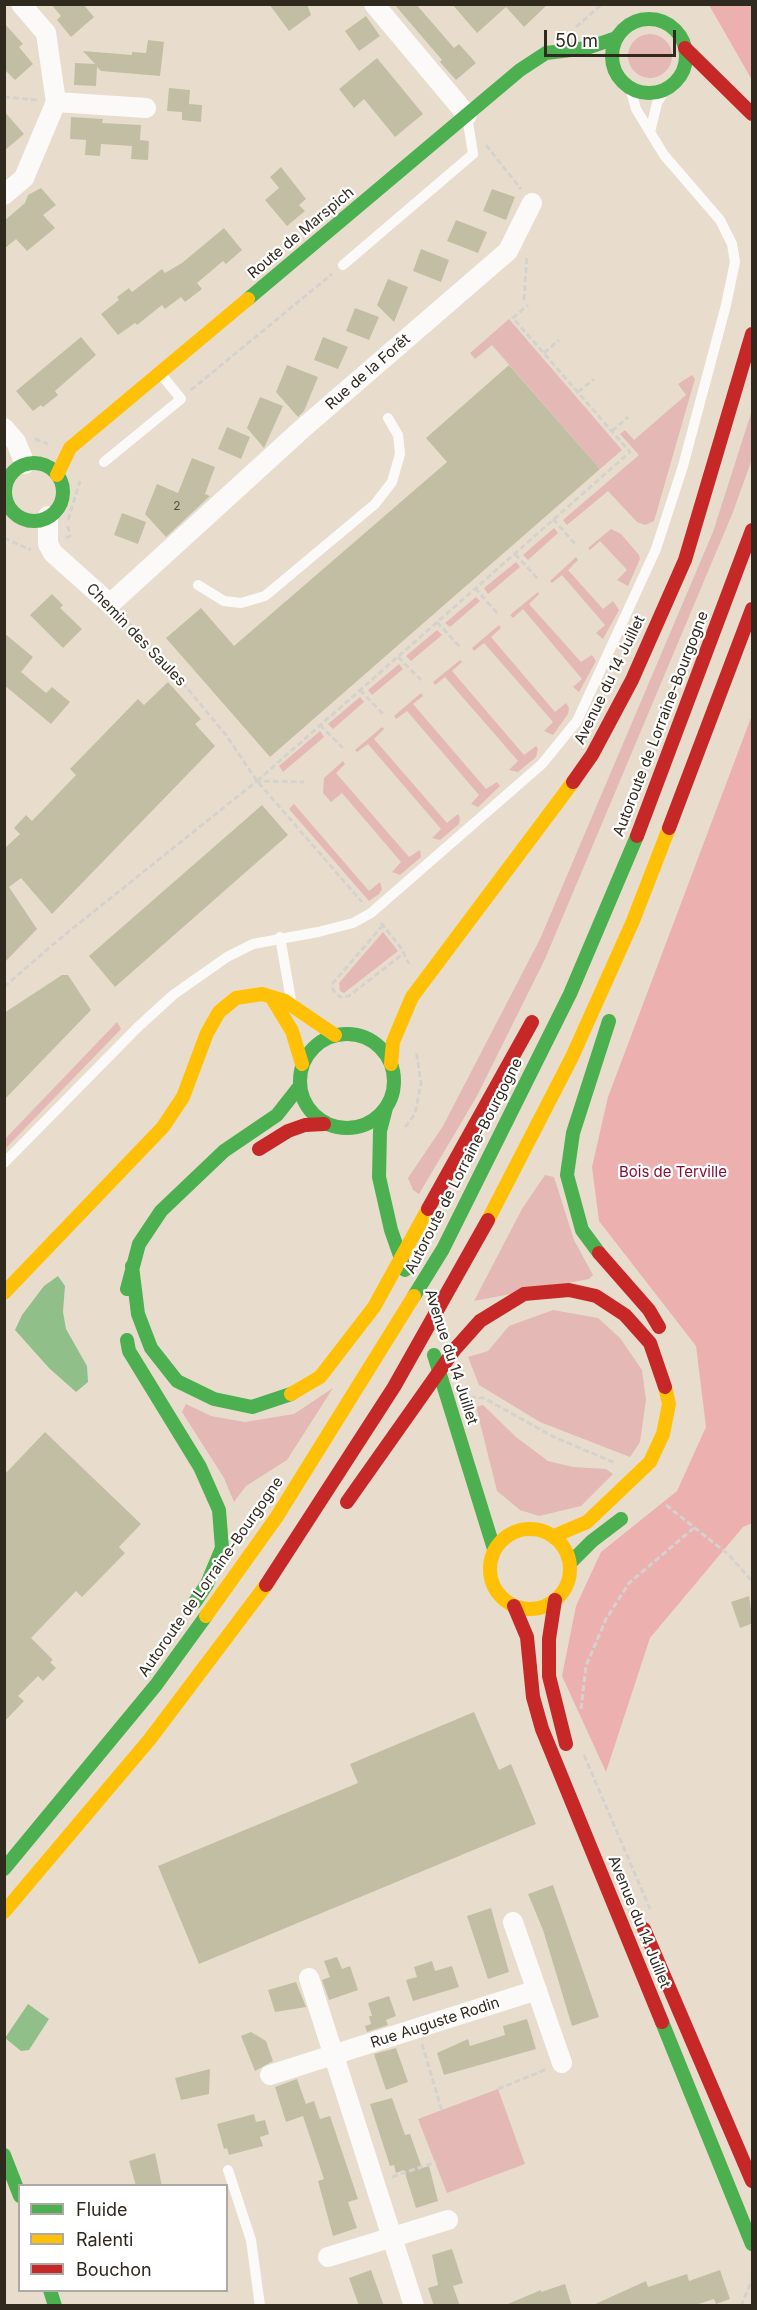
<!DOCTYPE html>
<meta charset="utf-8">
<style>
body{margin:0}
#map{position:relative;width:757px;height:2310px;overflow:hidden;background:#e8ddcd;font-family:Inter,sans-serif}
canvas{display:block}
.frame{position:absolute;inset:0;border:6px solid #30291e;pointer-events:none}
.legend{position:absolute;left:18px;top:2184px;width:210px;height:108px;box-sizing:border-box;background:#fff;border:2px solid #aca9a5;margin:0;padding:8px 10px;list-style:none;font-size:18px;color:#30291e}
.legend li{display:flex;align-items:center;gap:12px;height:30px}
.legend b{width:30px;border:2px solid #aca9a5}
.scale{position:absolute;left:544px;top:30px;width:132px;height:27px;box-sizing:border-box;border:3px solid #30291e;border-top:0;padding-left:8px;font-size:18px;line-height:21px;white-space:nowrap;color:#30291e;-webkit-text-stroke:4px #fff;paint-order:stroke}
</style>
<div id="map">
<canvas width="757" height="2310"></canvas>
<div class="frame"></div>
<ul class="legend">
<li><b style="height:8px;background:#4caf50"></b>Fluide</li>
<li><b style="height:8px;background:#ffc107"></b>Ralenti</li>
<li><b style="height:8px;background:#c62828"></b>Bouchon</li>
</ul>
<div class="scale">50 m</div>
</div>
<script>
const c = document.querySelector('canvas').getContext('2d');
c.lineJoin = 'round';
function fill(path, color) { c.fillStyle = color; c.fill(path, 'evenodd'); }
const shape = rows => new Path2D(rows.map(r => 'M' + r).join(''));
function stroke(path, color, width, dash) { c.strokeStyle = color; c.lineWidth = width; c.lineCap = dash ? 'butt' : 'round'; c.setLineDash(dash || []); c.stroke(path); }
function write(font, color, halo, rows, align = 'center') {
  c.font = font + ' Inter,sans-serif'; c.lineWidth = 4.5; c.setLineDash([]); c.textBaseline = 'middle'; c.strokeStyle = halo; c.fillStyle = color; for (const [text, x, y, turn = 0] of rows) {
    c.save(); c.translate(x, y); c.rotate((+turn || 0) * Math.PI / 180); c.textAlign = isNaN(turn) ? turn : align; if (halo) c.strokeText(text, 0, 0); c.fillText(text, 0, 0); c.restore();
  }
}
fill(shape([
 '628 56a22 22 0 1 1 44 0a22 22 0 1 1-44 0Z',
 [509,319,622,450,600,469,492,345,475,359,470,353],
 [692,375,695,379,692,389,654,521,645,525,637,522,608,491,567,525,563,520,639,455,620,434,625,430,634,440,686,395,678,384],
 [752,410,752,459,733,512,545,959,477,1096,419,1194,413,1190,408,1178,443,1126,540,939,713,532],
 [554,528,558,533,528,560,523,555],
 [611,529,621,534,639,555,640,559,628,586,617,580,627,570,600,541,590,550,588,548],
 [576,557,578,560,568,570,603,609,613,601,619,610,603,639,596,633,605,625,562,575,552,583,550,581],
 [516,562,520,567,488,594,484,588],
 [538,592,539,594,529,604,581,662,592,655,596,661,579,692,573,687,582,679,523,609,513,618,510,615],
 [476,597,480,601,450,627,445,623],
 [499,625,501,628,491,637,555,712,566,703,569,708,568,714,553,735,544,731,553,722,484,643,474,651,472,648],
 [437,630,442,635,411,661,406,656],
 [460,660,462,662,452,671,524,755,536,746,538,749,536,757,518,772,509,770,518,761,445,677,435,685,433,682],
 [399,664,403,669,372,695,368,690],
 [421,693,423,696,413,704,486,789,497,782,500,786,478,807,471,804,479,795,407,711,396,719,394,716],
 [360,697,364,702,333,729,328,724],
 [382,727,384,729,374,739,447,823,458,814,460,818,459,824,440,840,432,838,441,829,368,744,357,752,355,750],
 [320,731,324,737,283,772,279,766],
 [343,761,345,764,336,773,409,857,420,850,421,857,400,875,392,872,401,862,342,793,331,802,323,793,324,778],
 [294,804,369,891,380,882,382,889,379,894,369,901,289,809],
 [383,932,398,951,344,993,340,991,339,983],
 [117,1022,121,1029,5,1149,5,1139],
 [545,1175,554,1177,574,1240,593,1275,589,1279,474,1301,522,1209],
 [553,1310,598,1318,620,1338,642,1370,646,1400,640,1442,630,1457,540,1422,479,1385,468,1357,488,1351,509,1326],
 [333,1388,287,1460,246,1486,234,1502,224,1478,182,1412,186,1404,211,1416,245,1422,294,1414],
 [483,1405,516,1437,548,1461,573,1467,606,1469,613,1474,581,1506,539,1516,520,1510,497,1491,476,1407],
 [498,2089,525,2164,447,2193,418,2119]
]), '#e3b8b5');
fill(shape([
 [709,5,752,5,752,80],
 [752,715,752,1523,743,1527,650,1638,606,1772,562,1676,576,1606,601,1552,677,1491,706,1427,696,1346,599,1221,592,1167,608,1097]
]), '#ecb0af');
fill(shape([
 [58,1276,65,1286,63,1312,66,1329,87,1366,88,1382,76,1392,49,1368,15,1330,22,1315,44,1286],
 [28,2004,49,2019,29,2050,21,2051,5,2038]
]), '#91bf89');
fill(shape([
 [51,4,83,4,94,17,71,37,57,20,61,16],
 [269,4,307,4,311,15,289,31],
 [394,4,416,4,454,48,459,44,476,63,456,80,440,62,442,60],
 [452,4,548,4,524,27,506,7,477,33],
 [366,16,380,36,359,51,345,31],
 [4,23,23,44,19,47,33,64,15,80,4,69],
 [148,40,164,42,160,76,101,71,97,67,96,86,74,85,75,63,95,64,83,51,132,55,132,52,146,53],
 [377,58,423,114,395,137,364,99,354,108,339,89],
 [169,88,190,90,189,104,202,105,201,122,182,120,182,112,167,111],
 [4,111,24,134,4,151],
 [71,117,103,119,102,123,141,125,140,140,149,141,148,160,131,159,132,146,101,144,100,156,85,155,86,140,70,139],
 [281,167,306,199,299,205,305,211,287,226,265,200,279,188,270,177],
 [41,188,56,205,43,215,55,228,27,251,16,239,4,249,4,221,25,203,28,195],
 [492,189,515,197,506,220,483,211],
 [456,220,487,232,478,253,447,241],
 [224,228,242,250,226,264,223,261,197,283,202,289,185,302,181,297,165,309,162,305,137,325,135,323,118,335,101,314,119,300,117,297,129,288,132,292,162,269,165,273,182,263],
 [421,249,449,260,441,282,413,271],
 [388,279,408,287,394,322,377,305],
 [355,308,379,317,369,340,346,331],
 [81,337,96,355,55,391,58,395,43,407,41,405,33,411,16,391],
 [323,337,348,347,338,369,314,360],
 [287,365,318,377,304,411,298,417,276,392],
 [509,365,600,469,270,757,166,638,201,608,234,646,447,462,426,438],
 [260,397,283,406,264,448,247,428],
 [227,427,250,437,241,459,218,449],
 [192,458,215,467,205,494,210,496,166,537,145,514,157,484,178,493],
 [122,513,146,522,138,544,114,535],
 [52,594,63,605,60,608,82,629,63,648,30,615],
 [4,633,33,657,21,672,46,693,52,687,70,702,51,724,4,685],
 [168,682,201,719,195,724,215,746,52,914,21,878,9,887,37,929,4,963,4,849,20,834,14,828,26,815,32,821,76,775,70,769,138,699,144,705],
 [262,805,288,835,115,987,89,956],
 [62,975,68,975,91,1010,4,1100,4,1013],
 [45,1432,141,1524,119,1547,125,1553,82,1597,76,1591,31,1638,53,1660,50,1662,56,1668,43,1681,38,1676,18,1696,24,1701,4,1722,4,1475],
 [749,1596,753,1623,740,1628,731,1602],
 [474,1712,499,1770,511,1764,536,1824,199,1964,158,1866,358,1783,350,1764],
 [553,1885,599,2017,572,2026,543,1930,528,1894],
 [491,1908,509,1972,488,1979,467,1916],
 [337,1957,342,1969,350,1966,358,1990,329,2000,322,1980,330,1977,324,1961],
 [432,1961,435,1971,452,1966,459,1987,413,2001,406,1980,417,1977,414,1967],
 [296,1982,306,2007,275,2012,268,1990],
 [389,1996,396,2016,386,2020,388,2025,367,2032,365,2026,371,2024,369,2016,372,2016,368,2003],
 [527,2019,536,2049,444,2075,437,2053,468,2039,470,2046,505,2035,503,2026],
 [251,2032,266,2041,273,2061,255,2071,241,2036],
 [396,2048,408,2082,386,2090,374,2054],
 [210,2069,209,2094,181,2100,175,2078],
 [297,2079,306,2104,314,2101,320,2119,330,2116,358,2199,348,2202,357,2228,333,2236,318,2181,324,2179,303,2116,286,2122,275,2087],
 [392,2098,405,2135,410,2134,422,2168,429,2166,438,2201,416,2208,404,2170,396,2173,394,2165,390,2166,370,2104],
 [254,2114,256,2122,265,2120,269,2134,260,2137,263,2146,229,2155,227,2148,224,2149,217,2124],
 [155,2153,162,2186,136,2186,129,2161],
 [452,2249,463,2283,453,2286,460,2306,434,2306,428,2288,438,2285,432,2255],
 [371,2270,384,2306,359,2306,349,2278],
 [720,2270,730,2299,716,2304,714,2299,692,2306,591,2306,646,2281,648,2287,687,2274,689,2281],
 [565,2284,572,2306,503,2306,541,2290,541,2292]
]), '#c2bea3');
stroke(shape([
 [576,27,602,4],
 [4,97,37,100],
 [486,145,521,189],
 [524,300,527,255],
 [544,353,559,340],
 [191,390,332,274],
 [578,392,594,379],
 [612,431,628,417],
 [35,439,48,444],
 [553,519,576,545],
 [68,520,80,481],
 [4,538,31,550],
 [66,538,70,536,68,526],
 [515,554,538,579],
 [475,588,498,614],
 [122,616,162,658,226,735,257,781,362,902],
 [437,622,460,647],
 [398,657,421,680],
 [360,690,383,714],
 [320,725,343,748],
 [257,781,630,452,513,318,528,305],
 [381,923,401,948,409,964],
 [383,925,333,983,333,990,340,997,349,996,404,953],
 [4,987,57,941,257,781,304,782],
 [405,1127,415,1114,421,1083,416,1050],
 [470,1397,484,1398,552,1436,615,1463],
 [666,1505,729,1555,752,1581],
 [581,1709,586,1666,606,1619,629,1583,695,1527],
 [584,1755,650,1909],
 [422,2044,442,2111],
 [498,2089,547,2069],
 [392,2177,436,2162],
 [741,2306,752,2280]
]), '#d5d2ce', 3, [6, 3]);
stroke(shape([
 [650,132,657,103,665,90],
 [343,265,473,154,467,116],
 [104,462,181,399,160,373],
 [198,585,224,601,241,603,265,596,375,504,392,482,400,454,398,435,388,418],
 [280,937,291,1000],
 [4,1163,138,1027,173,995,227,957,253,944,318,932,353,923,371,913,542,764,577,721,656,549,683,466,726,305,735,262,732,244,720,220,664,155,636,109,630,88],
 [228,2170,251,2240,260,2306]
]), '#fcfaf8', 10);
stroke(shape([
 [374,4,467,115],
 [56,102,146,108],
 [4,195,24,178,56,102,46,33,21,4],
 [4,428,16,442,25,464],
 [48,516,48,544,53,553,110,604,302,429,508,251,532,203],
 [513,1922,562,2063],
 [309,1978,414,2306],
 [270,2075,537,1990],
 [328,2257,448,2220]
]), '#fcfaf8', 20);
stroke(shape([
 '612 56a37 37 0 1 1 74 0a37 37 0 1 1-74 0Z',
 [248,299,520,70,546,53,587,48,616,38],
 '5 492a29 29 0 1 1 58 0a29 29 0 1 1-58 0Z',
 '300 1081a47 47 0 1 1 94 0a47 47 0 1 1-94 0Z',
 [386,1108,380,1131,379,1177,391,1230,405,1270],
 [599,1253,582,1230,567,1175,573,1133,609,1021],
 [132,1266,138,1314,151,1348,177,1381,214,1399,252,1407,291,1394],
 [127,1289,139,1244,161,1211,224,1151,277,1115,299,1087],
 [414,1296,443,1249,570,994,637,836],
 [127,1340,129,1351,200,1467,219,1510,222,1548,207,1584,195,1602],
 [434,1355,494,1549],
 [570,1563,592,1541,621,1519],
 [4,1869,156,1685,206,1616],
 [662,2022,752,2244],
 [4,2155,20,2196],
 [50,2290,55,2306]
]), '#4caf50', 14);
stroke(shape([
 [57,475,70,448,248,299],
 [272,998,292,1031,302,1064],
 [391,1064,393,1042,412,997,573,782],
 [488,1220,572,1057,633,921,669,828],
 [4,1293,163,1127,183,1097,207,1033,219,1012,236,998,262,994,285,1001,335,1035],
 [291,1394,320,1377,374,1307,428,1209],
 '490 1569a40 40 0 1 1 80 0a40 40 0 1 1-80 0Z',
 [554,1536,587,1522,650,1462,663,1434,669,1404,665,1387],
 [206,1616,276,1518,414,1296],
 [4,1912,150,1739,266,1585]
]), '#ffc107', 14);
stroke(shape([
 [685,48,752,114],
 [573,782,592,755,632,680,685,560,752,334],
 [669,828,752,609],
 [637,836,752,530],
 [259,1149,288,1131,305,1125,324,1124],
 [428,1209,532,1022],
 [599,1253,649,1310,659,1327],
 [347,1502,455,1349,480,1321,524,1294,569,1290,596,1296,625,1315,650,1343,665,1387],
 [266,1585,394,1387,488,1220],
 [555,1600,549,1639,549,1676,566,1744],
 [514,1606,527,1637,533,1697,542,1729,662,2022],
 [644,1929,752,2181]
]), '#c62828', 14);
write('12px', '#544e3f', null, [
 ["2",177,506]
]);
write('15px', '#30291e', '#fff', [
 ["Route de Marspich",301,233,-40],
 ["Rue de la Forêt",368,372,-41],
 ["Chemin des Saules",136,635,46],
 ["Avenue du 14 Juillet",610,680,-64],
 ["Autoroute de Lorraine-Bourgogne",661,724,-69],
 ["Autoroute de Lorraine-Bourgogne",464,1166,-63],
 ["Avenue du 14 Juillet",451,1357,72],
 ["Autoroute de Lorraine-Bourgogne",211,1577,-55],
 ["Avenue du 14 Juillet",639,1922,68],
 ["Rue Auguste Rodin",435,2023,-18]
]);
write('15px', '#870d31', '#fff', [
 ["Bois de Terville",673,1172]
]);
</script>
